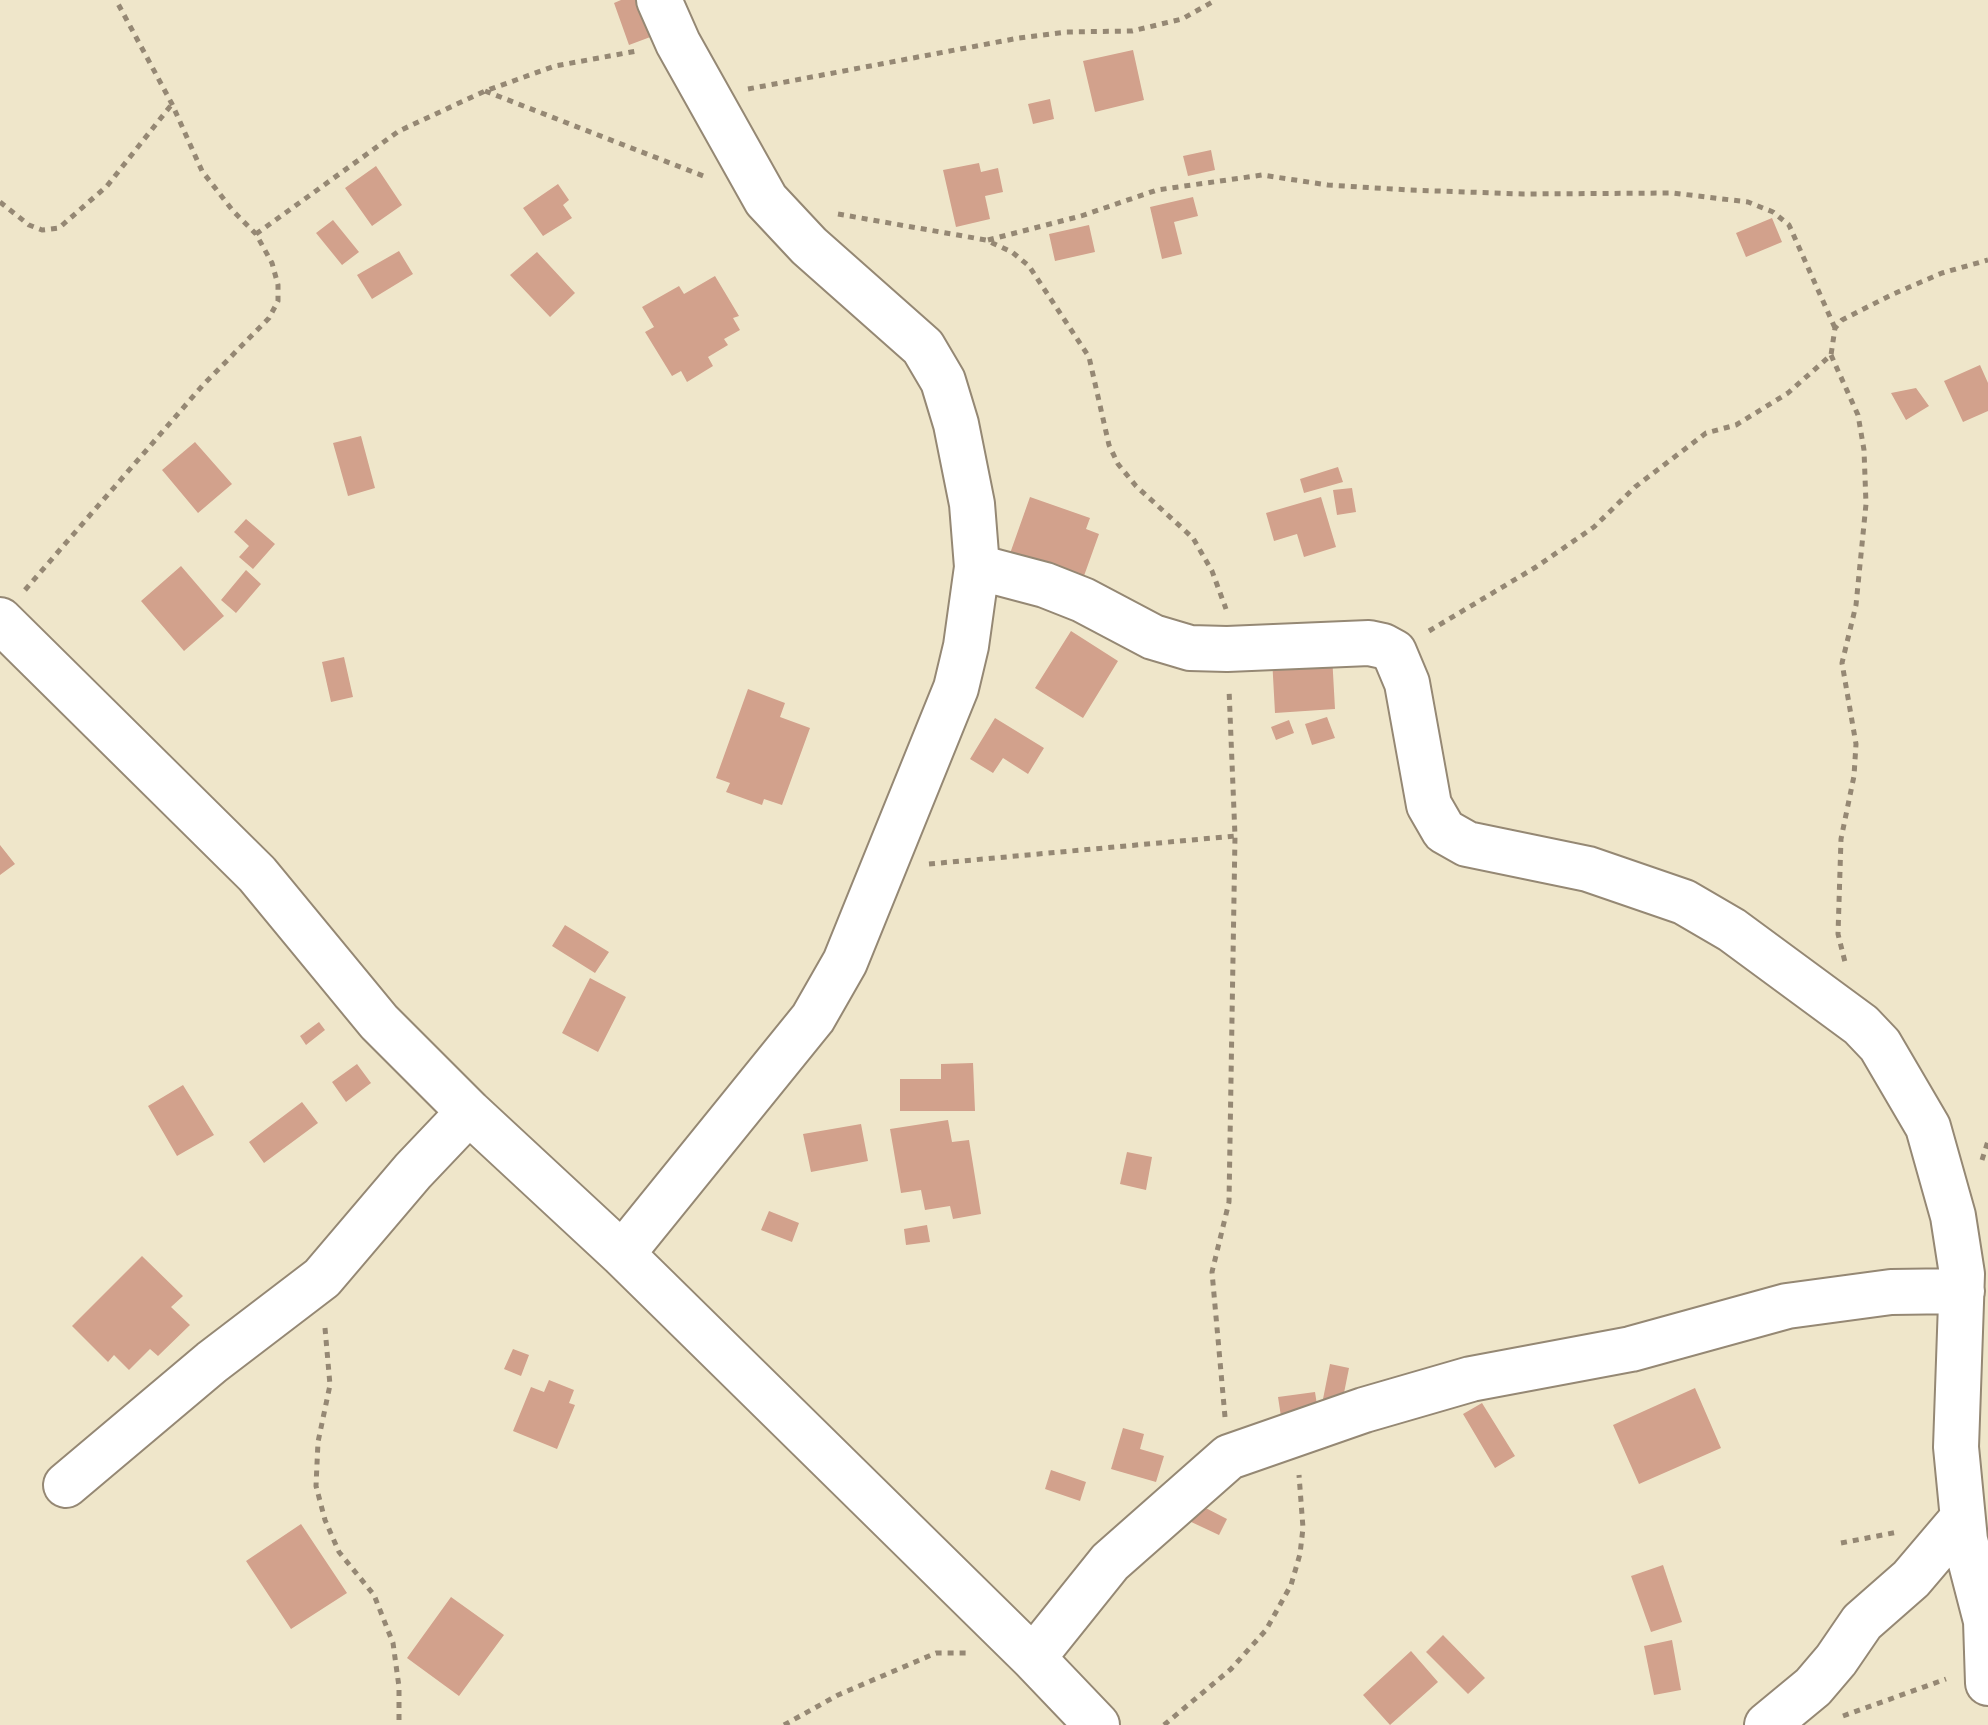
<!DOCTYPE html>
<style>
body{margin:0}
canvas{display:block;background:#efe6ca}
</style>
<canvas width="1988" height="1725"></canvas>
<script>
const c = document.querySelector('canvas').getContext('2d');
c.lineJoin = 'round';
function fill(path, color) { c.fillStyle = color; c.fill(path, 'evenodd'); }
const shape = rows => new Path2D(rows.map(r => 'M' + r).join(''));
function stroke(path, color, width, dash) { c.strokeStyle = color; c.lineWidth = width; c.lineCap = dash ? 'butt' : 'round'; c.setLineDash(dash || []); c.stroke(path); }
fill(shape([
 [621,0,640,0,653,36,629,45,614,3],
 [1133,50,1144,100,1095,112,1083,61],
 [1050,99,1054,119,1033,124,1028,104],
 [1211,150,1215,170,1188,176,1183,156],
 [979,163,981,172,998,168,1003,192,985,196,990,219,956,227,943,170],
 [376,166,402,205,372,226,345,188],
 [558,184,569,200,563,205,572,218,543,236,523,208],
 [1193,197,1198,216,1174,222,1182,254,1162,259,1150,207],
 [1772,218,1782,242,1746,257,1736,233],
 [333,220,359,252,342,265,316,233],
 [1089,225,1095,252,1055,261,1049,234],
 [399,251,413,274,372,299,357,275],
 [537,252,575,293,550,317,510,275],
 [715,276,739,316,733,318,740,330,724,339,728,345,708,357,713,366,687,382,681,371,672,376,645,332,654,327,642,307,679,286,684,294],
 [1980,365,1988,383,1988,411,1963,422,1944,381],
 [1916,388,1929,406,1906,420,1891,393],
 [361,436,375,488,348,496,333,443],
 [195,442,232,484,198,513,162,470],
 [1338,467,1343,482,1304,493,1300,479],
 [1352,488,1356,512,1337,515,1333,490],
 [1030,497,1090,518,1086,529,1099,534,1080,587,1007,562],
 [1321,497,1336,547,1304,557,1297,534,1274,541,1266,513],
 [246,519,275,544,253,569,239,557,249,546,234,532],
 [181,566,224,616,184,651,141,601],
 [246,570,261,584,236,613,221,600],
 [1071,631,1118,661,1083,718,1035,688],
 [1332,655,1335,709,1275,713,1272,658],
 [344,657,353,697,331,702,322,662],
 [748,689,785,703,780,717,810,728,782,805,764,799,762,805,726,792,730,783,716,778],
 [1327,717,1335,738,1312,745,1305,724],
 [995,718,1044,748,1028,774,1003,758,993,773,970,759],
 [1289,720,1294,733,1276,740,1271,727],
 [0,845,15,864,0,875],
 [565,925,609,952,595,973,552,946],
 [590,978,626,997,598,1052,562,1033],
 [319,1022,325,1030,306,1045,300,1036],
 [973,1063,975,1111,900,1111,900,1079,941,1079,941,1064],
 [357,1064,371,1083,346,1102,332,1082],
 [183,1085,214,1135,177,1156,148,1106],
 [302,1102,318,1123,264,1163,249,1142],
 [948,1120,952,1142,969,1140,981,1214,953,1219,950,1206,925,1210,921,1190,901,1193,890,1129],
 [861,1124,868,1161,811,1172,803,1134],
 [1127,1152,1152,1157,1146,1190,1120,1184],
 [769,1211,799,1223,792,1242,761,1230],
 [927,1225,930,1242,906,1245,904,1229],
 [142,1256,183,1296,171,1307,190,1325,158,1356,150,1349,129,1370,114,1355,108,1362,72,1326],
 [513,1349,529,1355,521,1376,504,1369],
 [1330,1364,1349,1368,1341,1408,1322,1404],
 [549,1380,574,1390,569,1403,575,1405,557,1449,513,1431,531,1387,544,1392],
 [1695,1388,1721,1448,1639,1484,1613,1425],
 [1315,1392,1319,1418,1282,1423,1278,1397],
 [1482,1403,1515,1456,1495,1468,1463,1414],
 [1123,1428,1144,1434,1140,1449,1164,1456,1156,1482,1111,1469],
 [1051,1470,1086,1482,1080,1501,1045,1489],
 [1196,1503,1227,1519,1219,1535,1187,1520],
 [301,1524,347,1593,291,1629,246,1561],
 [1663,1565,1682,1622,1651,1632,1631,1576],
 [451,1597,504,1635,459,1696,407,1658],
 [1443,1635,1485,1678,1468,1694,1426,1652],
 [1672,1640,1681,1690,1654,1695,1644,1646],
 [1411,1651,1438,1682,1390,1725,1363,1695]
]), '#d2a18c');
const minor = shape([
 [977,567,1045,585,1083,600,1153,637,1190,648,1227,649,1369,643,1383,646,1394,652,1407,683,1429,805,1444,831,1467,844,1588,869,1684,902,1732,930,1861,1025,1880,1045,1928,1127,1953,1216,1962,1274,1956,1447,1965,1540,1986,1621,1988,1683],
 [0,620,257,874,379,1022,469,1112,622,1254,1033,1658,1097,1725],
 [622,1254,813,1018,845,962,956,688,966,646,977,567,972,504,956,424,943,381,923,347,809,246,766,200,678,43,659,0],
 [66,1485,212,1362,322,1278,413,1171,469,1112],
 [1033,1658,1110,1562,1229,1457,1364,1410,1471,1379,1631,1349,1787,1306,1891,1292,1962,1291],
 [1767,1725,1813,1687,1836,1660,1862,1622,1911,1579,1962,1519]
]);
stroke(minor, '#958874', 48);
stroke(shape([
 [748,89,1019,38,1066,32,1132,31,1182,19,1216,0],
 [485,91,706,177],
 [0,202,29,225,42,230,59,228,107,186,172,104],
 [838,214,986,240,1012,252,1029,266,1089,357,1109,445,1118,464,1136,486,1193,538,1212,571,1226,609],
 [256,234,399,131,485,91,555,66,637,51],
 [988,240,1081,216,1157,190,1262,175,1328,185,1409,190,1523,194,1673,193,1748,202,1773,212,1789,225,1835,328],
 [1831,355,1858,415,1864,450,1866,504,1856,605,1842,663,1856,744,1854,776,1841,839,1838,934,1845,962],
 [25,590,203,385,269,318,278,301,278,285,272,263,256,234,233,211,202,171,172,104,116,0],
 [1429,631,1536,567,1594,527,1635,487,1706,433,1736,425,1788,393,1831,355,1835,328,1842,320,1891,295,1942,273,1988,260],
 [929,864,1235,836],
 [1982,1160,1988,1141],
 [325,1328,330,1385,318,1442,316,1486,325,1520,339,1552,374,1595,393,1643,399,1687,399,1725],
 [1225,1417,1212,1272,1229,1202,1235,836,1229,689],
 [1841,1543,1898,1532],
 [1843,1716,1946,1679],
 [784,1725,838,1695,936,1653,968,1653],
 [1164,1725,1231,1669,1266,1630,1291,1585,1300,1554,1303,1528,1299,1475]
]), '#958874', 5, [6, 6]);
stroke(minor, '#fff', 44);
</script>
